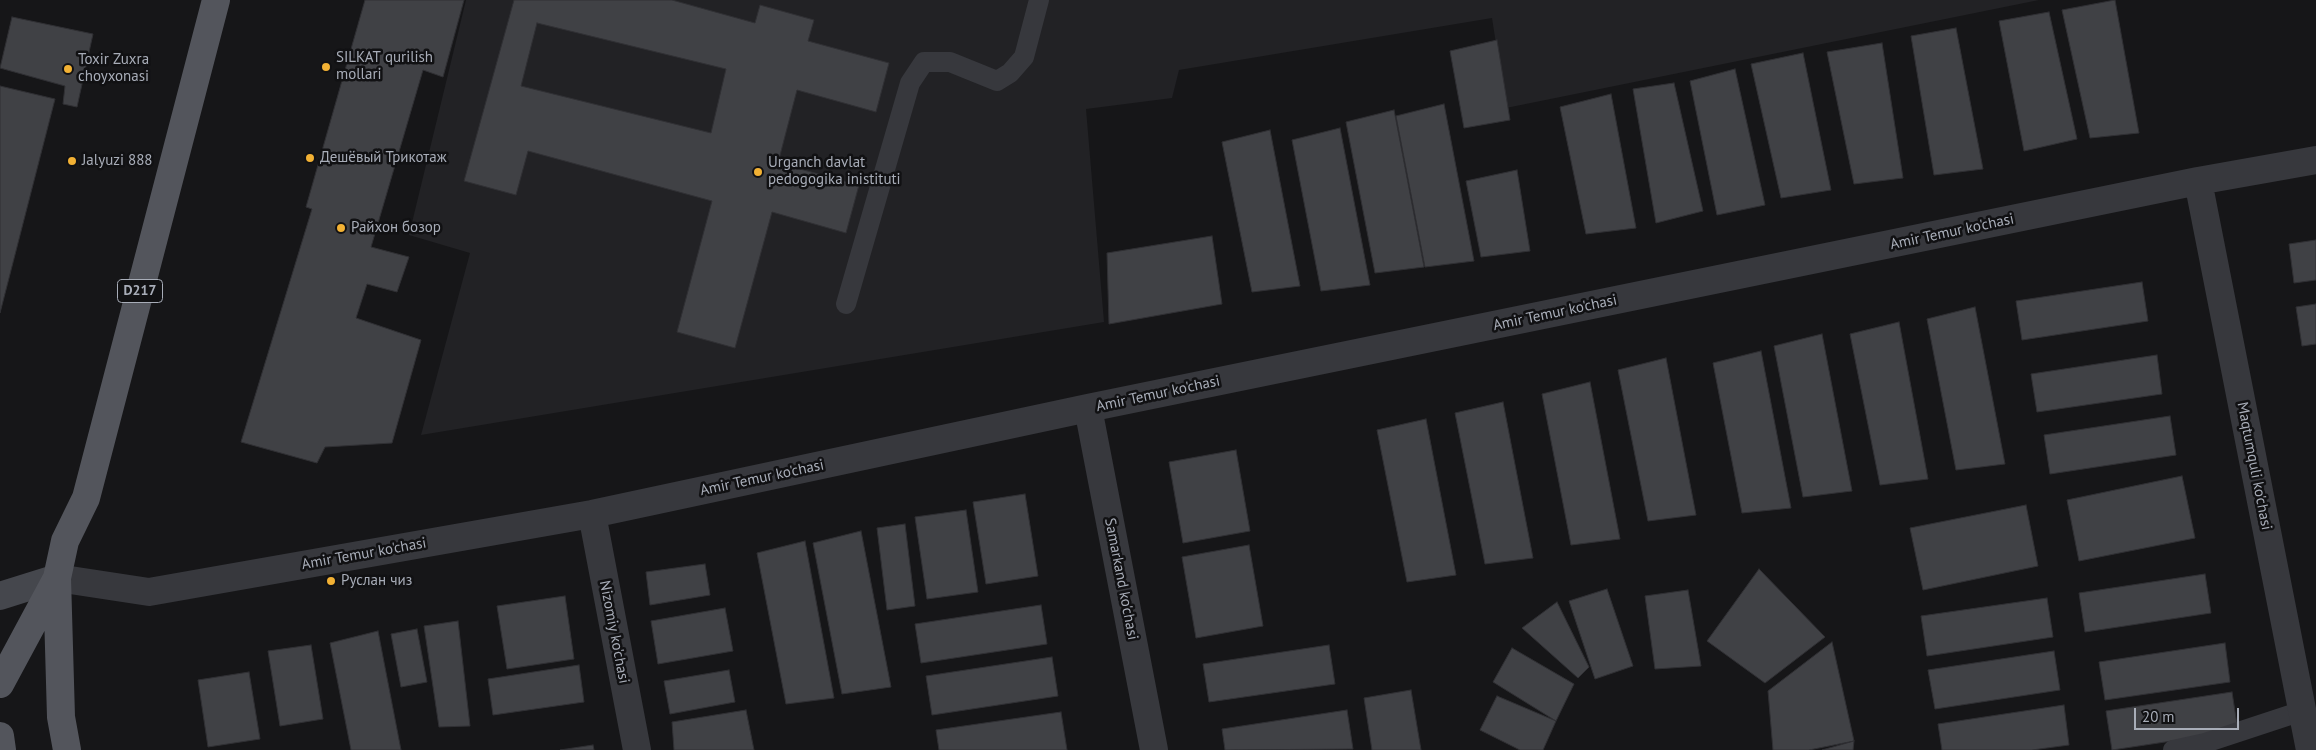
<!DOCTYPE html>
<meta charset="utf-8">
<style>
body{margin:0}
#map{position:relative;width:2316px;height:750px;overflow:hidden;background:#161618;font-family:"PT Sans",sans-serif}
canvas{display:block}
.scale{position:absolute;left:2134px;top:708px;width:105px;height:22px;box-sizing:border-box;border:2px solid #a8adb8;border-top:0;padding-left:6px;font-size:15px;line-height:18px;white-space:nowrap;color:#a8adb8;-webkit-text-stroke:4px #111113;paint-order:stroke}
</style>
<div id="map">
<canvas width="2316" height="750"></canvas>
<div class="scale">20 m</div>
</div>
<script>
const c = document.querySelector('canvas').getContext('2d');
c.lineJoin = 'round';
function fill(path, color) { c.fillStyle = color; c.fill(path, 'evenodd'); }
const shape = rows => new Path2D(rows.map(r => 'M' + r).join(''));
function stroke(path, color, width, dash) { c.strokeStyle = color; c.lineWidth = width; c.lineCap = dash ? 'butt' : 'round'; c.setLineDash(dash || []); c.stroke(path); }
function write(font, color, halo, rows, align = 'center') {
  c.font = font + ' "PT Sans",sans-serif'; c.lineWidth = 5; c.setLineDash([]); c.textBaseline = 'middle'; c.strokeStyle = halo; c.fillStyle = color; for (const [text, x, y, turn = 0] of rows) {
    c.save(); c.translate(x, y); c.rotate((+turn || 0) * Math.PI / 180); c.textAlign = isNaN(turn) ? turn : align; if (halo) c.strokeText(text, 0, 0); c.fillText(text, 0, 0); c.restore();
  }
}
fill(shape([
 [466,0,2039,0,1506,108,1492,18,1179,70,1172,98,1086,109,1104,322,421,435,470,253,409,235]
]), '#222225');
const building = shape([
 [365,0,464,0,443,77,423,70,371,247,409,257,397,292,367,284,356,318,421,340,392,443,325,447,317,463,241,442,312,209,306,207,365,0],
 [514,0,672,0,755,23,760,5,814,20,808,41,889,63,876,112,797,90,778,163,859,185,846,233,772,212,735,348,677,332,712,201,528,151,516,195,464,181,514,0],
 [537,23,726,69,711,133,521,86,537,23],
 [2115,0,2139,133,2090,138,2062,10,2115,0],
 [2049,12,2077,139,2024,151,1999,21,2049,12],
 [12,17,93,34,77,107,63,104,65,86,0,68,12,17],
 [1956,28,1983,169,1934,175,1911,36,1956,28],
 [1497,40,1510,120,1464,128,1450,51,1497,40],
 [1882,43,1903,178,1854,184,1827,52,1882,43],
 [1803,53,1831,190,1781,198,1751,64,1803,53],
 [1735,69,1765,205,1717,215,1690,81,1735,69],
 [1674,83,1703,211,1656,223,1633,89,1674,83],
 [0,86,55,99,0,313,0,86],
 [1611,94,1636,228,1586,234,1560,107,1611,94],
 [1444,104,1474,261,1425,267,1396,116,1444,104],
 [1394,110,1424,267,1375,273,1346,122,1394,110],
 [1340,128,1370,285,1321,291,1292,140,1340,128],
 [1270,130,1300,286,1252,292,1222,142,1270,130],
 [1517,170,1530,251,1481,257,1466,181,1517,170],
 [1212,236,1222,304,1109,324,1107,253,1212,236],
 [2316,240,2316,280,2294,283,2289,244,2316,240],
 [2142,282,2148,321,2022,340,2016,301,2142,282],
 [2316,304,2316,344,2302,346,2296,307,2316,304],
 [1975,307,2005,464,1956,470,1927,319,1975,307],
 [1899,322,1928,479,1880,485,1850,334,1899,322],
 [1822,334,1852,491,1803,497,1774,346,1822,334],
 [1761,351,1791,508,1742,513,1713,363,1761,351],
 [2157,355,2162,394,2037,412,2031,374,2157,355],
 [1666,358,1696,515,1648,521,1618,370,1666,358],
 [1590,382,1620,539,1571,545,1542,394,1590,382],
 [1503,402,1533,558,1485,564,1455,413,1503,402],
 [2170,416,2176,455,2050,474,2044,435,2170,416],
 [1426,419,1456,575,1407,582,1377,430,1426,419],
 [1236,450,1250,531,1183,543,1169,462,1236,450],
 [2182,476,2195,538,2079,561,2067,500,2182,476],
 [1025,494,1038,576,986,584,973,502,1025,494],
 [2026,505,2038,566,1923,590,1910,528,2026,505],
 [966,510,978,592,927,599,915,517,966,510],
 [905,524,915,606,887,610,877,528,905,524],
 [861,531,891,687,842,694,813,543,861,531],
 [805,541,834,698,786,704,757,553,805,541],
 [1249,545,1263,626,1196,638,1182,557,1249,545],
 [705,564,710,595,650,605,646,572,705,564],
 [1759,569,1825,637,1765,683,1707,641,1759,569],
 [2205,574,2211,613,2085,632,2079,593,2205,574],
 [1607,589,1633,666,1595,679,1569,601,1607,589],
 [1688,590,1701,666,1655,669,1645,596,1688,590],
 [565,596,574,659,507,669,497,606,565,596],
 [2047,598,2053,637,1927,656,1921,616,2047,598],
 [1557,602,1589,667,1578,678,1522,628,1557,602],
 [1041,605,1047,644,921,663,915,624,1041,605],
 [725,608,733,651,658,664,651,621,725,608],
 [458,621,470,726,439,727,424,626,458,621],
 [417,629,427,682,401,687,391,634,417,629],
 [378,631,401,750,351,750,330,643,378,631],
 [1832,642,1854,741,1809,750,1773,750,1768,691,1832,642],
 [2225,643,2230,682,2105,700,2099,662,2225,643],
 [311,645,323,719,280,726,268,651,311,645],
 [1329,645,1335,684,1209,702,1203,664,1329,645],
 [1512,648,1574,684,1556,721,1493,682,1512,648],
 [2054,651,2060,690,1935,709,1928,670,2054,651],
 [1052,657,1058,696,932,715,926,676,1052,657],
 [579,665,584,702,493,715,488,679,579,665],
 [729,670,735,702,670,714,664,681,729,670],
 [249,672,260,739,208,747,198,680,249,672],
 [1411,690,1421,750,1372,750,1364,698,1411,690],
 [2232,692,2238,731,2112,750,2106,711,2232,692],
 [1497,696,1556,721,1543,750,1520,750,1480,730,1497,696],
 [2064,705,2069,745,2032,750,1942,750,1938,724,2064,705],
 [746,710,754,750,674,750,672,722,746,710],
 [1347,710,1353,749,1225,750,1222,729,1347,710],
 [1061,712,1067,750,939,750,936,730,1061,712],
 [1854,741,1853,750,1822,750,1854,741],
 [593,745,594,750,560,750,593,745]
]);
fill(building, '#404145');
stroke(building, '#303034', 1);
stroke(shape([
 [846,304,910,83,924,62,950,62,997,81,1010,73,1024,57,1039,0],
 [2173,750,2205,743,2302,711]
]), '#37383d', 20);
stroke(shape([
 [2198,181,2310,750],
 [1088,408,1154,750],
 [592,514,637,750],
 [57,578,149,592,592,514,1088,408,2198,181,2316,160]
]), '#37383d', 28);
stroke(shape([
 [0,596,57,578]
]), '#45474d', 28);
stroke(shape([
 [0,684,56,580],
 [0,736,2,750],
 [67,750,61,717,57,578,65,541,86,498,216,0]
]), '#53555c', 28);
for (const [x, y, r, color] of [
 [326,67,5,"#f2b134"],
 [68,69,5,"#f2b134"],
 [310,158,5,"#f2b134"],
 [72,161,5,"#f2b134"],
 [758,172,5,"#f2b134"],
 [341,228,5,"#f2b134"],
 [331,581,5,"#f2b134"]
]) { const dot = new Path2D(); dot.arc(x, y, r, 0, 2 * Math.PI); c.fillStyle = color; c.fill(dot); stroke(dot, '#111113', 2); }
for (const [x, y, w] of [
 [140,291,45]
]) { const box = new Path2D(); box.roundRect(x - w / 2, y - 11.5, w, 23, 4); c.fillStyle = '#111113'; c.fill(box); stroke(box, '#a8adb8', 1); }
write('bold 14px', '#a8adb8', null, [
 ["D217",140,291]
]);
write('15px', '#a8adb8', '#111113', [
 ["SILKAT qurilish",336,58],
 ["mollari",336,75],
 ["Toxir Zuxra",78,60],
 ["choyxonasi",78,77],
 ["Дешёвый Трикотаж",320,158],
 ["Jalyuzi 888",82,161],
 ["Urganch davlat",768,163],
 ["pedogogika inistituti",768,180],
 ["Райхон бозор",351,228],
 ["Руслан чиз",341,581]
], 'left');
write('15px', '#a8adb8', '#111113', [
 ["Amir Temur ko'chasi",1952,232,-12],
 ["Amir Temur ko'chasi",1555,313,-12],
 ["Amir Temur ko'chasi",1158,394,-12],
 ["Maqtumquli ko'chasi",2254,466,79],
 ["Amir Temur ko'chasi",762,478,-12],
 ["Amir Temur ko'chasi",364,554,-10],
 ["Samarkand ko'chasi",1121,579,79],
 ["Nizomiy ko'chasi",614,632,79]
]);
</script>
